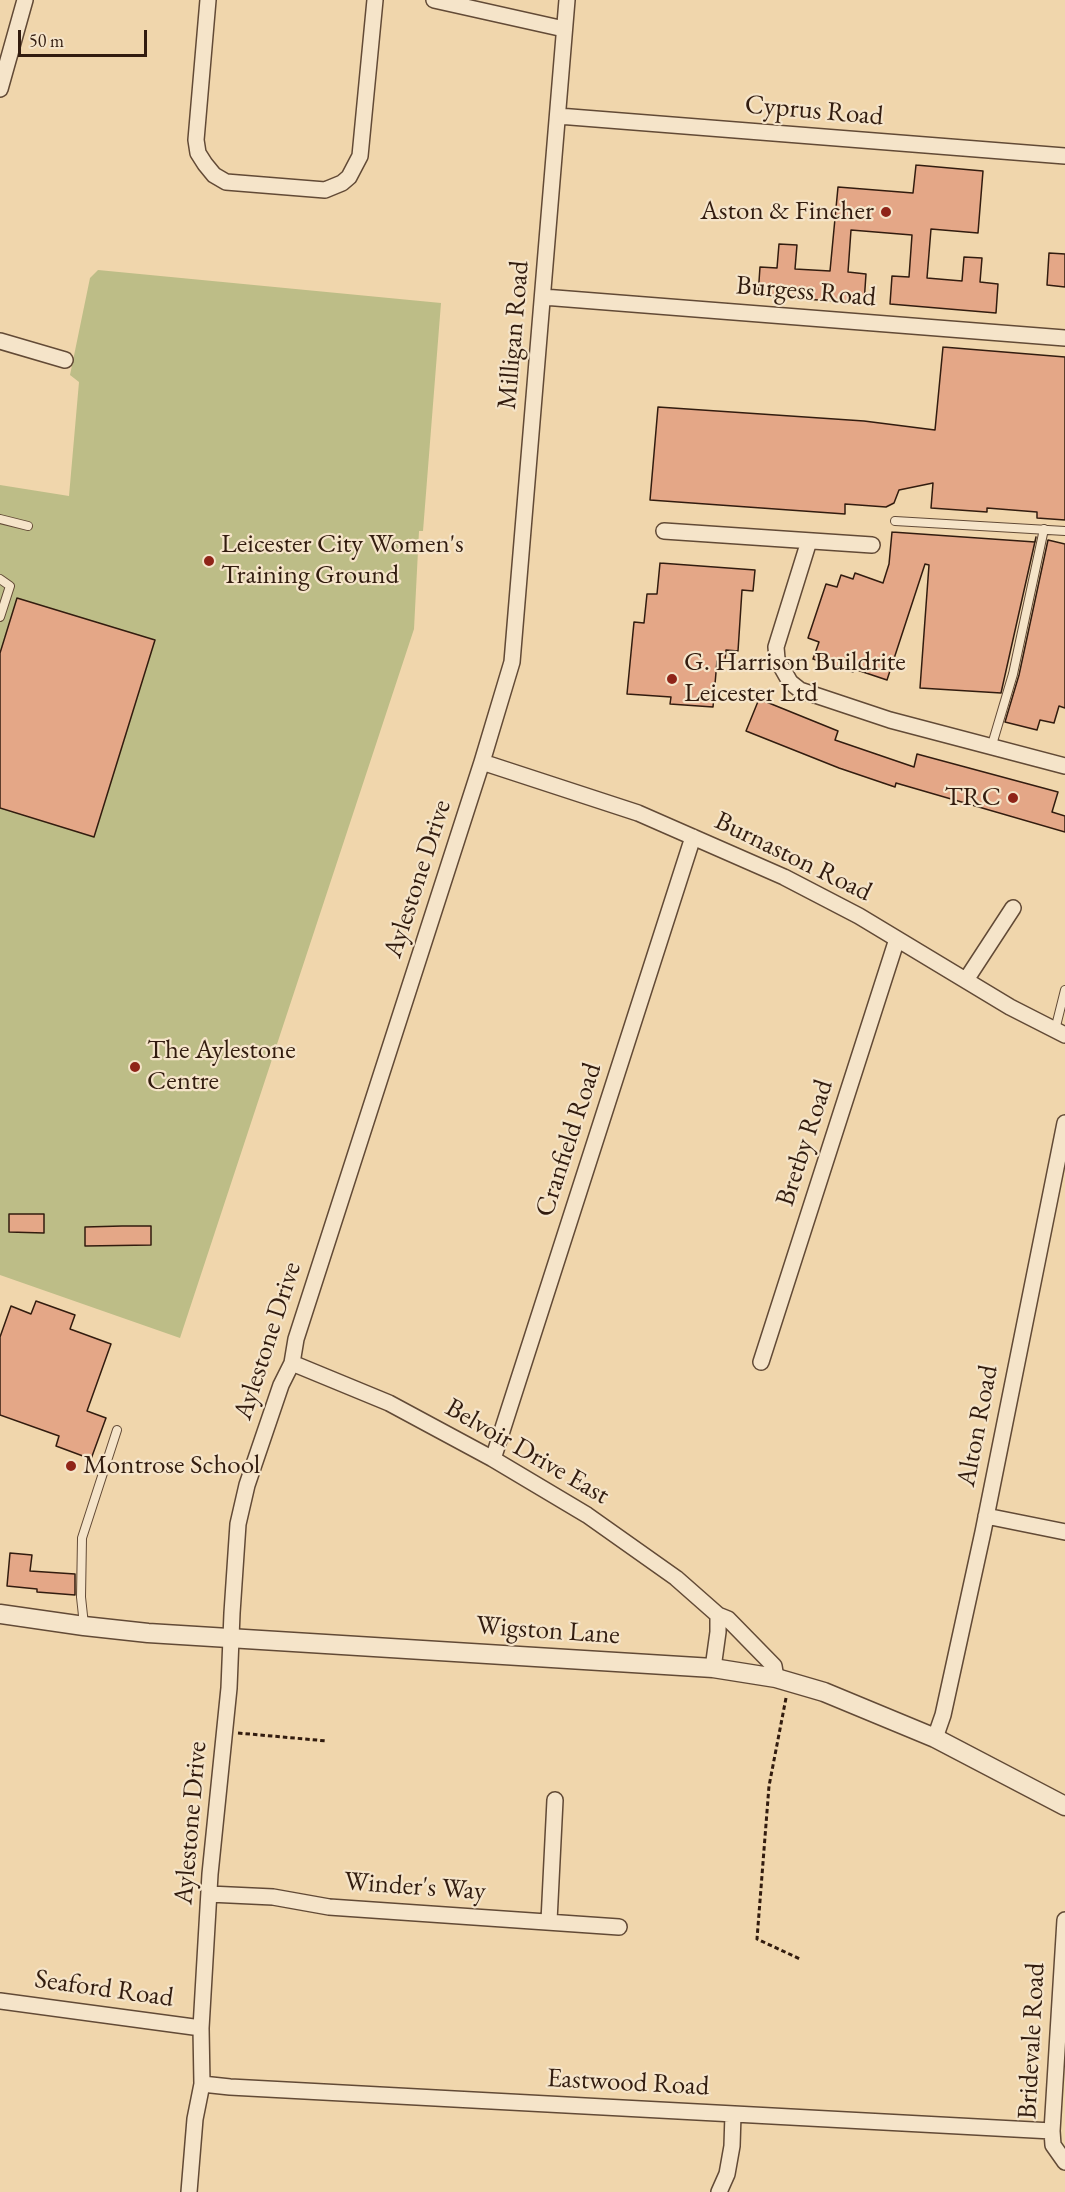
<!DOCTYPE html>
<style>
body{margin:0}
#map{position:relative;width:1065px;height:2192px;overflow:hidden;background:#f0d6ac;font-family:"EB Garamond",serif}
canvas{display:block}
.scale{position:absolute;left:18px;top:30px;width:129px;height:27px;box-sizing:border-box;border:3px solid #321c0f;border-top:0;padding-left:8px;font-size:18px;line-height:21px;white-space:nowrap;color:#321c0f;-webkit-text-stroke:4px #f5e4c9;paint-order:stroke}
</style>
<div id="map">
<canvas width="1065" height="2192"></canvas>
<div class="scale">50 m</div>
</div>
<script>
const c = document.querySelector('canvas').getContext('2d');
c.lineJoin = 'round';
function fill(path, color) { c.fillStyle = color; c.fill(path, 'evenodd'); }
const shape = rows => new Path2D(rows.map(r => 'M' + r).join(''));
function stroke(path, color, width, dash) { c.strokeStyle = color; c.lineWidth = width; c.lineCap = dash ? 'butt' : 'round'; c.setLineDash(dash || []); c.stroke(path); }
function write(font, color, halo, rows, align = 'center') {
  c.font = font + ' "EB Garamond",serif'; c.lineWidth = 4.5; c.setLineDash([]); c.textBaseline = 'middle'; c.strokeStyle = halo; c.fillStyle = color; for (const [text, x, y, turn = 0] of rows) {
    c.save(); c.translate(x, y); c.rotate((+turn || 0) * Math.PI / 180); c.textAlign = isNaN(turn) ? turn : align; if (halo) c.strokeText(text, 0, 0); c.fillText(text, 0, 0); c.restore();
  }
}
fill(shape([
 [98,270,441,303,423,531,419,531,414,629,180,1338,0,1275,0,485,69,496,79,382,70,375,90,278]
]), '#bdbd87');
const building = shape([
 [916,165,983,171,978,233,931,229,927,278,962,281,964,257,982,258,980,282,998,284,996,313,890,304,892,276,909,277,912,235,851,230,848,272,866,274,864,303,758,296,760,267,777,268,779,244,797,245,795,269,830,271,838,187,913,193,916,165],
 [1049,253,1065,254,1065,287,1047,285,1049,253],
 [943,347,1065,357,1065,520,1037,518,1037,512,987,508,987,512,931,508,933,483,899,490,894,503,886,507,845,504,845,514,650,500,658,407,864,421,935,430,943,347],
 [892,532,1035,542,1036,537,1001,693,920,688,929,565,925,564,887,680,854,669,853,672,813,659,819,642,808,638,826,584,837,587,841,575,853,579,855,573,883,583,889,564,892,532],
 [1048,540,1065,544,1065,708,1059,706,1054,723,1040,720,1037,730,1005,722,1019,675,1048,540],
 [660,563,755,570,753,591,742,590,738,651,726,650,725,661,717,661,713,707,670,704,671,697,627,694,634,622,644,623,647,594,657,594,660,563],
 [17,598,155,640,94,837,0,808,0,653,17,598],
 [759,699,838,731,835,740,914,767,917,754,1058,792,1052,812,1065,816,1065,832,896,783,895,787,839,768,746,731,759,699],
 [9,1214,44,1214,44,1233,9,1232,9,1214],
 [122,1226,151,1226,151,1245,85,1246,85,1227,122,1226],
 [36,1301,75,1315,70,1329,111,1344,87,1411,106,1418,91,1459,56,1446,59,1436,0,1415,0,1337,11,1306,31,1314,36,1301],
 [10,1553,32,1555,30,1571,75,1574,75,1595,37,1592,37,1589,7,1586,10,1553]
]);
fill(building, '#e4a787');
stroke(building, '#321c0f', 1.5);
const service = shape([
 [0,519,28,526],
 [895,521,1065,531],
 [0,579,10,586,0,617],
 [991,748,1013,674,1044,529],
 [1055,1030,1065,990],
 [84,1625,81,1597,82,1538,117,1430]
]);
const minor = shape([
 [208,0,196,140,198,153,205,164,214,175,226,182,325,190,342,183,349,177,360,156,375,0],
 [434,0,564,29],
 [0,89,25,0],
 [558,116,1065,156],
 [543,297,1065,338],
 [0,341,65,360],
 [664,531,872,545],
 [809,541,776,647,777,659,790,682,800,690,890,720,1065,766],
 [482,762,638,813,784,877,859,916,1010,1007,1065,1035],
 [966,980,1013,908],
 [761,1362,897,939],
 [292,1363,389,1403,493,1459,587,1515,676,1578,718,1615,728,1619,774,1666,776,1678],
 [493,1459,693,837],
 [986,1516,1065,1532],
 [713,1668,718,1632,718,1615],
 [935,1738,943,1715,983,1532,1065,1123],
 [209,1894,273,1897,329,1907,619,1927],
 [1065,1920,1052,2131,1053,2145,1065,2162],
 [549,1921,555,1800],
 [0,2001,201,2028],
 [202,2084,230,2087,1052,2131],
 [189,2192,195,2119,202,2084,201,2028,210,1874,229,1688,232,1613,238,1524,247,1485,281,1385,292,1363,296,1339,482,762,512,662,567,0],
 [719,2192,727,2174,732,2146,733,2114]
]);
const tertiary = shape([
 [0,1614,84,1626,148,1633,713,1668,776,1678,824,1692,935,1738,1065,1806]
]);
stroke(service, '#624a36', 10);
stroke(minor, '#624a36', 18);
stroke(tertiary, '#624a36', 21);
stroke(shape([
 [786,1698,769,1786,757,1939,800,1959],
 [238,1733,327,1741]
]), '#321c0f', 3, [4.5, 3]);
stroke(service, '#f5e4c9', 8);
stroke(minor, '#f5e4c9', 15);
stroke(tertiary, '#f5e4c9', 18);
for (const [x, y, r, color] of [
 [886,212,6,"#8f2418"],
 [209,561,6,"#8f2418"],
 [672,679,6,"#8f2418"],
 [1013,798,6,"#8f2418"],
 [135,1067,6,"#8f2418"],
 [71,1466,6,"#8f2418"]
]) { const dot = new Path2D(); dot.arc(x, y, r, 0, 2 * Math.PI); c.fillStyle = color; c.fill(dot); stroke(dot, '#f5e4c9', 2); }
write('27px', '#321c0f', '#f5e4c9', [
 ["Cyprus Road",814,111,5],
 ["Burgess Road",806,292,5],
 ["Milligan Road",514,335,-85],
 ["Burnaston Road",793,857,26],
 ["Aylestone Drive",418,879,-72],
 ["Cranfield Road",569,1140,-72],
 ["Bretby Road",805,1143,-72],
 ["Aylestone Drive",268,1341,-72],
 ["Alton Road",978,1426,-79],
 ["Belvoir Drive East",527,1452,30],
 ["Wigston Lane",548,1631,4],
 ["Aylestone Drive",191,1823,-85],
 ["Winder's Way",415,1887,4],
 ["Seaford Road",104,1989,8],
 ["Bridevale Road",1032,2041,-87],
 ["Eastwood Road",628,2083,3]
]);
write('27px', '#321c0f', '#f5e4c9', [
 ["Aston & Fincher",874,212,"right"],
 ["Leicester City Women's",221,545],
 ["Training Ground",221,576],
 ["G. Harrison Buildrite",684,663],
 ["Leicester Ltd",684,694],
 ["TRC",1001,798,"right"],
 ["The Aylestone",147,1051],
 ["Centre",147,1082],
 ["Montrose School",83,1466]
], 'left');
</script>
